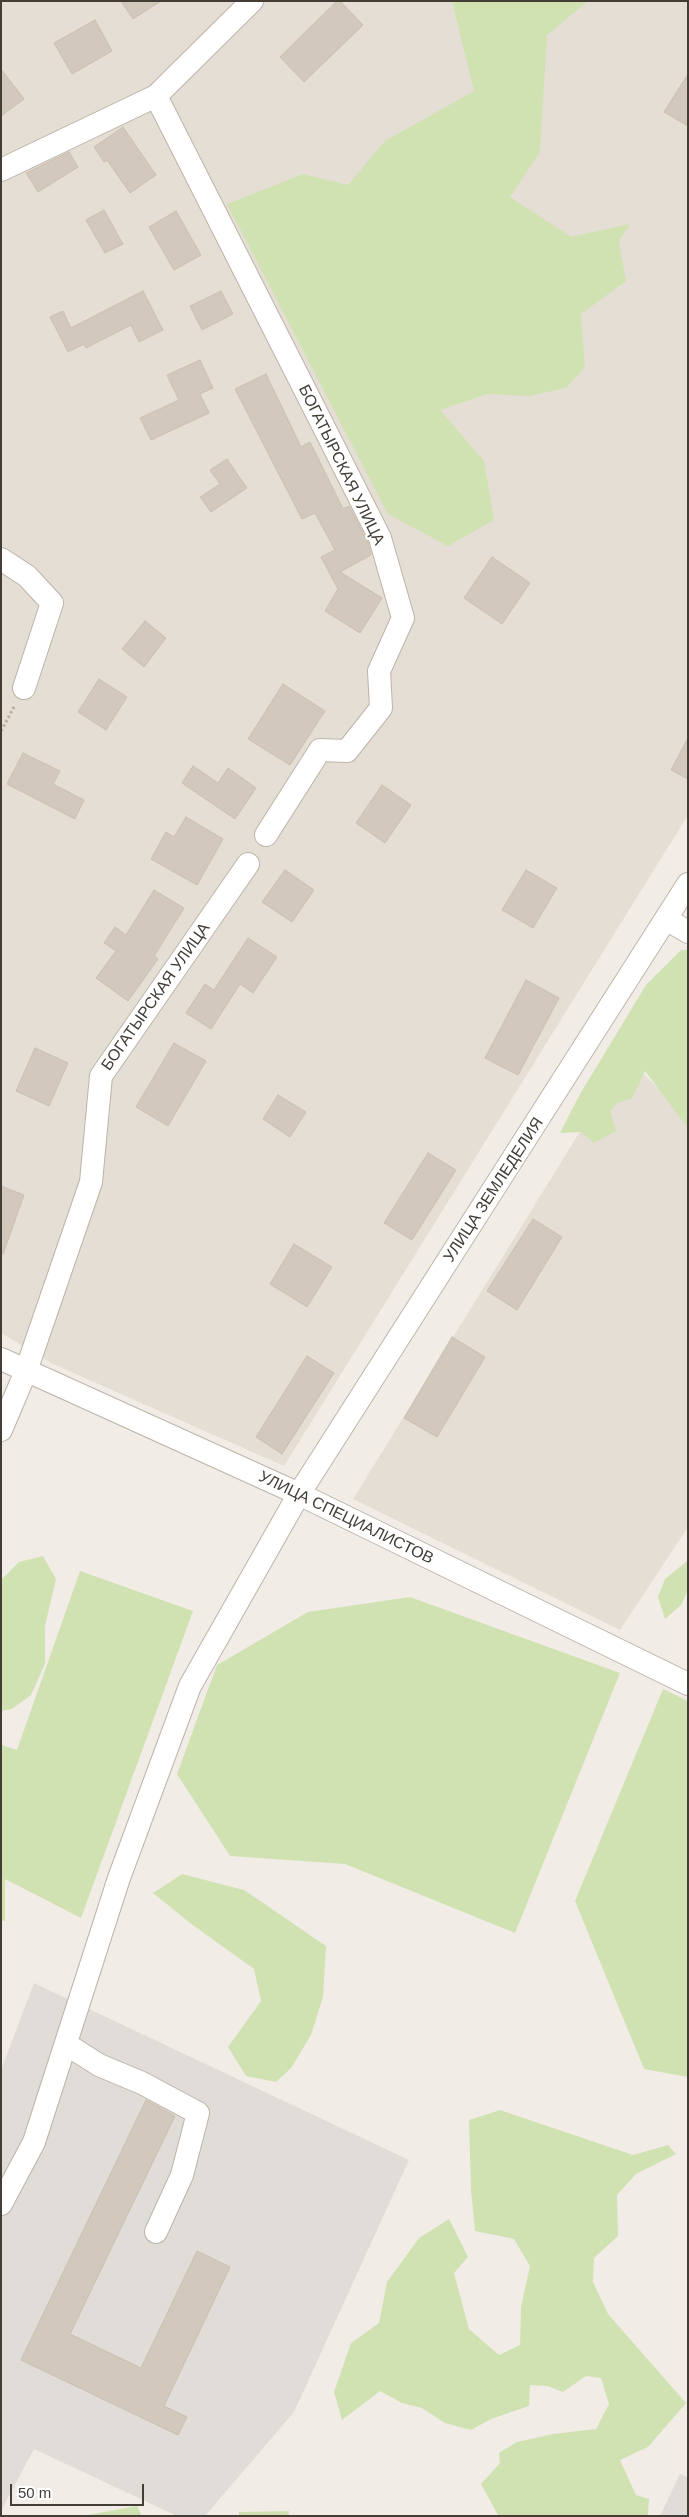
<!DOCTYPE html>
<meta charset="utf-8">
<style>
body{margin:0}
#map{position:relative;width:689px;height:2517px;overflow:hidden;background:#f1ede6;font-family:Arial,sans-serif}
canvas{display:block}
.frame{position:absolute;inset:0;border:2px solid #433d36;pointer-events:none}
.scale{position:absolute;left:10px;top:2484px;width:134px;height:22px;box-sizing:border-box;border:2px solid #433d36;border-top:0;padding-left:6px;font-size:15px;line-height:18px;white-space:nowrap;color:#433d36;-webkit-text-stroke:4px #fff;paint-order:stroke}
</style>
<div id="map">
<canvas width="689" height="2517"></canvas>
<div class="frame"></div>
<div class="scale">50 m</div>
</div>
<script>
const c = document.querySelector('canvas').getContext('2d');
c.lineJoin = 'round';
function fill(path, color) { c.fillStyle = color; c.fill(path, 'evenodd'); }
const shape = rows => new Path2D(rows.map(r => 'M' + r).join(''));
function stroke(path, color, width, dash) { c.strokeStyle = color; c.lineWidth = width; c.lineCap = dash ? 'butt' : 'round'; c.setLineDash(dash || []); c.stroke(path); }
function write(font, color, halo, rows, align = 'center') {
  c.font = font + ' Arial,sans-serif'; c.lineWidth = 4.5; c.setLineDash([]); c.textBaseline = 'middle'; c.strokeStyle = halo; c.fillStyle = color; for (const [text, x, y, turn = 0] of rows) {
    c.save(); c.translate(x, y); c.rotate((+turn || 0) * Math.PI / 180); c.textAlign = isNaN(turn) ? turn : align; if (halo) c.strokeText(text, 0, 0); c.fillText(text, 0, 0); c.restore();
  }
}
fill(shape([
 [1,1,688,1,688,815,284,1466,53,1364,1,1333],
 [626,1057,688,1117,688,1527,620,1630,353,1499]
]), '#e5ded4');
fill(shape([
 [34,1983,409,2160,294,2412,205,2516,177,2516,34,2449,1,2511,1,2070],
 [680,2474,688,2477,688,2516,660,2516]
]), '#e0dcd7');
fill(shape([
 [452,1,588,1,547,35,540,152,510,197,571,237,630,224,619,241,626,281,581,314,585,367,566,388,529,396,487,394,440,410,484,461,494,520,448,546,388,514,227,204,303,174,348,185,385,141,474,91],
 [681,950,688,950,688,1128,645,1071,632,1098,617,1103,610,1111,616,1131,594,1143,581,1132,560,1133,580,1094,646,985],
 [688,1540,688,1590,681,1605,665,1619,658,1597,665,1579,687,1561],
 [43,1556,56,1579,45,1626,45,1664,31,1695,12,1709,1,1711,1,1580,19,1562],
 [80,1571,193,1611,81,1918,5,1879,5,1921,1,1920,1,1745,17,1750],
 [410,1597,620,1673,515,1933,345,1864,230,1856,177,1774,217,1665,308,1612],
 [663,1689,688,1701,688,2077,644,2069,575,1901],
 [182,1874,244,1890,326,1946,323,1997,311,2035,291,2068,276,2082,246,2076,228,2047,261,2001,254,1969,190,1923,153,1893],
 [500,2110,633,2155,668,2145,676,2154,636,2174,617,2195,618,2236,594,2258,593,2282,608,2314,686,2403,648,2447,620,2460,636,2495,649,2499,648,2516,498,2515,481,2484,500,2463,499,2453,517,2442,553,2434,596,2429,609,2404,601,2378,586,2376,563,2392,547,2386,530,2385,529,2406,491,2419,471,2430,445,2423,422,2408,402,2403,380,2391,342,2420,334,2392,351,2343,379,2323,387,2282,419,2238,449,2219,468,2257,454,2273,469,2329,499,2355,520,2345,521,2307,530,2266,514,2239,475,2231,471,2191,469,2120],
 [137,2506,142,2516,82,2516],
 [289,2511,288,2516,239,2516,239,2512]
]), '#d0e2b2');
const building = shape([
 [121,1,161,1,133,19,121,1],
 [337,1,340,1,363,25,304,82,280,57,337,1],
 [95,20,112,51,72,74,54,43,95,20],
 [1,69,24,99,1,116,1,69],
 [688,74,688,126,664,112,688,74],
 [123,127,156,175,130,193,107,160,104,162,94,147,123,127],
 [69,152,78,167,38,192,26,173,69,152],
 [104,210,123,244,105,253,86,220,104,210],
 [176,211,201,255,174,270,149,227,176,211],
 [143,291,163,330,139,342,131,325,86,348,84,344,68,352,50,317,63,311,71,328,143,291],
 [221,291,233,314,202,330,190,306,221,291],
 [200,360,213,388,200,394,209,413,151,440,140,418,179,400,167,375,200,360],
 [266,374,301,447,310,442,343,509,349,506,368,543,371,555,340,572,382,598,360,633,325,611,338,589,321,557,335,550,315,513,302,519,235,389,266,374],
 [227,459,247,488,211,512,200,497,220,484,210,470,227,459],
 [492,557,530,583,502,624,464,598,492,557],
 [145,621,166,638,144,667,122,649,145,621],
 [99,679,127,697,106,730,78,712,99,679],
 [283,684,325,711,290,765,248,739,283,684],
 [688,738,688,779,671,770,688,738],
 [23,753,60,771,53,784,84,800,75,819,7,784,23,753],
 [193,766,218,783,228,768,256,788,235,819,182,783,193,766],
 [382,785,411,805,385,843,356,823,382,785],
 [186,817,223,839,197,885,151,859,166,832,174,837,186,817],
 [285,870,314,890,292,922,262,902,285,870],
 [526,870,557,888,533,928,502,910,526,870],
 [154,890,184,908,154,956,158,959,128,1001,96,978,116,951,104,943,115,927,126,935,154,890],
 [248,938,277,957,253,993,240,984,211,1029,186,1013,205,984,214,990,248,938],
 [526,980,559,998,518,1075,485,1058,526,980],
 [174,1043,206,1061,168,1126,136,1107,174,1043],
 [35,1048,68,1063,49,1106,16,1091,35,1048],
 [278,1095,306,1112,290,1137,263,1119,278,1095],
 [428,1153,456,1170,412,1240,384,1223,428,1153],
 [1,1186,24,1195,3,1254,1,1254,1,1186],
 [533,1219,562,1237,517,1310,487,1291,533,1219],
 [294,1244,332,1267,307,1307,270,1284,294,1244],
 [452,1337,485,1357,437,1437,404,1418,452,1337],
 [307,1356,334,1373,282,1454,256,1437,307,1356],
 [146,2100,175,2116,70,2334,141,2368,197,2251,230,2267,164,2406,187,2417,178,2435,21,2360,146,2100]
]);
fill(building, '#d2c8bc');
stroke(building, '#ccbfb0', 1);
const minor = shape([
 [156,96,380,538,403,618,379,671,381,708,347,751,320,750,266,835],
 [1,170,156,96,252,1],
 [1,559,27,576,52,603,24,688],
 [666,919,688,932],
 [1,1359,299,1494,688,1684],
 [1,1430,26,1371,91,1182,101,1076,248,864],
 [66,2044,99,2065,142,2083,198,2113,182,2175,156,2232],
 [1,2204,34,2142,119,1878,190,1686,299,1494,688,884]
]);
stroke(minor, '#bcb4a9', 24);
stroke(shape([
 [1,731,15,705]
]), '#bcae9c', 3, [2.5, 2.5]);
stroke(minor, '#fff', 22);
write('16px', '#433d36', '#fff', [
 ["БОГАТЫРСКАЯ УЛИЦА",341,465,64],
 ["БОГАТЫРСКАЯ УЛИЦА",156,997,-55],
 ["УЛИЦА ЗЕМЛЕДЕЛИЯ",494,1190,-57],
 ["УЛИЦА СПЕЦИАЛИСТОВ",346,1518,26]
]);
</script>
